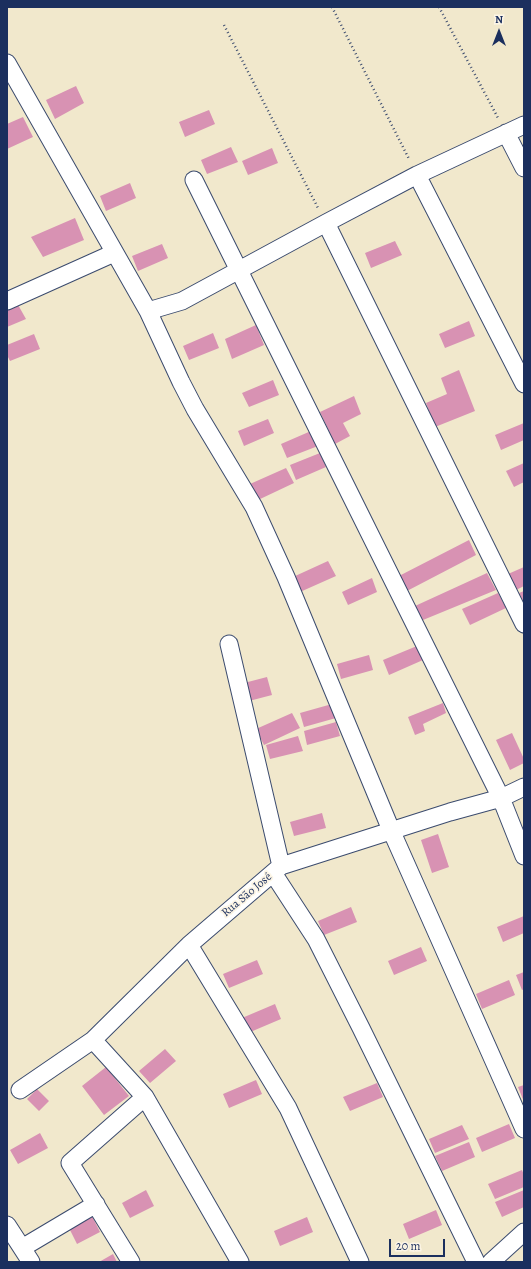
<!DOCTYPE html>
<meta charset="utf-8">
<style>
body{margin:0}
#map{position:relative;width:531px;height:1269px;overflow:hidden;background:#f1e8cc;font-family:Alegreya,serif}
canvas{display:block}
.frame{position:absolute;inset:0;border:8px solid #1b2f5e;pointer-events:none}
.north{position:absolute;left:479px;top:12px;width:40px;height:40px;-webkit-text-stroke:3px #fcf5e5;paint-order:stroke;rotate:0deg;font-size:11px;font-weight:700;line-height:16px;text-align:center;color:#1b2f5e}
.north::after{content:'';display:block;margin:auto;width:14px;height:18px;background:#1b2f5e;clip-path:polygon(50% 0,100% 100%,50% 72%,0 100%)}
.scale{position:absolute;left:389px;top:1239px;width:56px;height:18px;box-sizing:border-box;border:2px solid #1b2f5e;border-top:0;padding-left:5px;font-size:12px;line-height:14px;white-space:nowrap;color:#1b2f5e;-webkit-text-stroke:3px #fcf5e5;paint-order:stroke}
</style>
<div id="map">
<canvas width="531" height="1269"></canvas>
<div class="frame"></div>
<div class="north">N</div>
<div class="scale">20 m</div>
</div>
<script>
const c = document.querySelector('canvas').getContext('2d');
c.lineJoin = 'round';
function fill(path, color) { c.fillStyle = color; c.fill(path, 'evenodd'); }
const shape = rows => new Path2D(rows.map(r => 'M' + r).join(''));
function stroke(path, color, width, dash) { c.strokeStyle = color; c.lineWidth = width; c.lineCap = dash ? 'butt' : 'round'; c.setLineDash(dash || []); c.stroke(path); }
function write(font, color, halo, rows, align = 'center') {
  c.font = font + ' Alegreya,serif'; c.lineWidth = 3.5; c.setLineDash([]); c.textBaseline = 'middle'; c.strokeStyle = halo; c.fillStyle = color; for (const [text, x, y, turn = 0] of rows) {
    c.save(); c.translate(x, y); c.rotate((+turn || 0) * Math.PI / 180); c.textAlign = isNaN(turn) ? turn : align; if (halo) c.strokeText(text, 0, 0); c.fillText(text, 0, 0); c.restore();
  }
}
fill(shape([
 [76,86,84,103,55,119,46,100],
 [209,110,215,124,185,137,179,122],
 [23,117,33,137,7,149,7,124],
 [231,147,238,162,207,174,201,160],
 [272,148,278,163,248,175,242,161],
 [130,183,136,198,106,211,100,196],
 [75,218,84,240,43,257,31,237],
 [395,241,402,255,371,268,365,253],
 [162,244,168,258,138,271,132,256],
 [17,303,26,319,7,327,7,307],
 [469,321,475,336,445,348,439,334],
 [256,325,264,345,232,359,225,339],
 [213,333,219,348,189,360,183,346],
 [34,334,40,349,10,361,7,355,7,345],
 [459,370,475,411,435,427,426,403,447,394,441,378],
 [273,380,279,395,249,407,242,393],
 [354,396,361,414,343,423,350,436,335,444,320,412],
 [268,419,274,433,244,446,238,431],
 [524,423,524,440,501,450,495,435],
 [311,431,318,446,287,458,281,444],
 [320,453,326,467,296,480,290,465],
 [524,463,524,482,514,487,506,471],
 [286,468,294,483,258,500,250,484],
 [469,540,476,555,405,592,397,577],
 [328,561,336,576,300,592,293,577],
 [524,567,524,586,516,590,508,574],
 [487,573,496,590,423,620,415,606],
 [372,578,377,592,348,605,342,592],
 [524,591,524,603,519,593],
 [498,593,506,608,470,625,462,609],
 [417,646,423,660,389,675,383,660],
 [369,655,373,670,341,679,337,664],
 [267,677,272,695,249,701,244,683],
 [443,703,446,713,423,724,425,731,415,735,408,717],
 [332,704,336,718,304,727,300,713],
 [292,713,300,728,264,745,256,729],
 [336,722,340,736,307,745,304,731],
 [512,733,524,759,524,763,510,770,496,740],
 [298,736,303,751,270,759,266,745],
 [322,813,326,828,294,836,290,822],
 [438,834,449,867,432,873,421,840],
 [351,907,357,922,324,935,318,921],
 [524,916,524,933,503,942,497,927],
 [421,947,427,961,394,975,388,961],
 [257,960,263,974,229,988,223,974],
 [524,972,524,989,522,990,516,975],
 [509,980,515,995,482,1009,476,994],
 [275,1004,281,1019,248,1033,242,1018],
 [165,1049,176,1061,150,1083,139,1071],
 [106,1067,129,1096,104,1115,82,1086],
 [256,1080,262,1094,229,1108,223,1094],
 [377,1083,383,1097,350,1111,343,1097],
 [524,1085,524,1102,518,1087],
 [37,1089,49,1101,39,1111,27,1099],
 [509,1124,515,1138,482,1152,476,1138],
 [462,1125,469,1139,435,1153,429,1139],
 [40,1133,48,1148,18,1164,10,1150],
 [469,1142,475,1157,442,1171,435,1156],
 [522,1170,524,1175,524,1187,495,1199,488,1184],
 [146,1190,154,1206,130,1218,122,1203],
 [524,1190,524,1207,502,1217,495,1202],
 [436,1210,442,1225,409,1239,403,1224],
 [92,1216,100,1232,77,1244,69,1228],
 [307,1217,313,1232,280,1246,274,1231],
 [113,1254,117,1262,99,1262]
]), '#d892b3');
const minor = shape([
 [7,63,148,311,182,301,326,223,417,175,524,125],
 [506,133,524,168],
 [417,175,524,384],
 [194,180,501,798,524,856],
 [326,223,524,624],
 [7,301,114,253],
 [148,311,181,382,195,409,254,507,286,577,391,830,524,1129],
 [229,644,281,866],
 [273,873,316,939,361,1028,476,1262],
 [189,945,288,1108,360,1262],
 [93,1040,145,1097,240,1262],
 [20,1090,93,1040,189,945,281,866,450,812,501,798,524,787],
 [7,1225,31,1262],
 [22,1248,96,1204],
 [131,1262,70,1163,145,1097],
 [491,1262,524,1232]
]);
stroke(minor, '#3b4b6e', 19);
stroke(shape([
 [332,7,409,159],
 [439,7,498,118],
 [224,25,318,208]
]), '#3b4b6e', 2.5, [1, 3]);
stroke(minor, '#fff', 17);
write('12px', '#1b2f5e', '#fcf5e5', [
 ["Rua São José",247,895,-40]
]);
</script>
